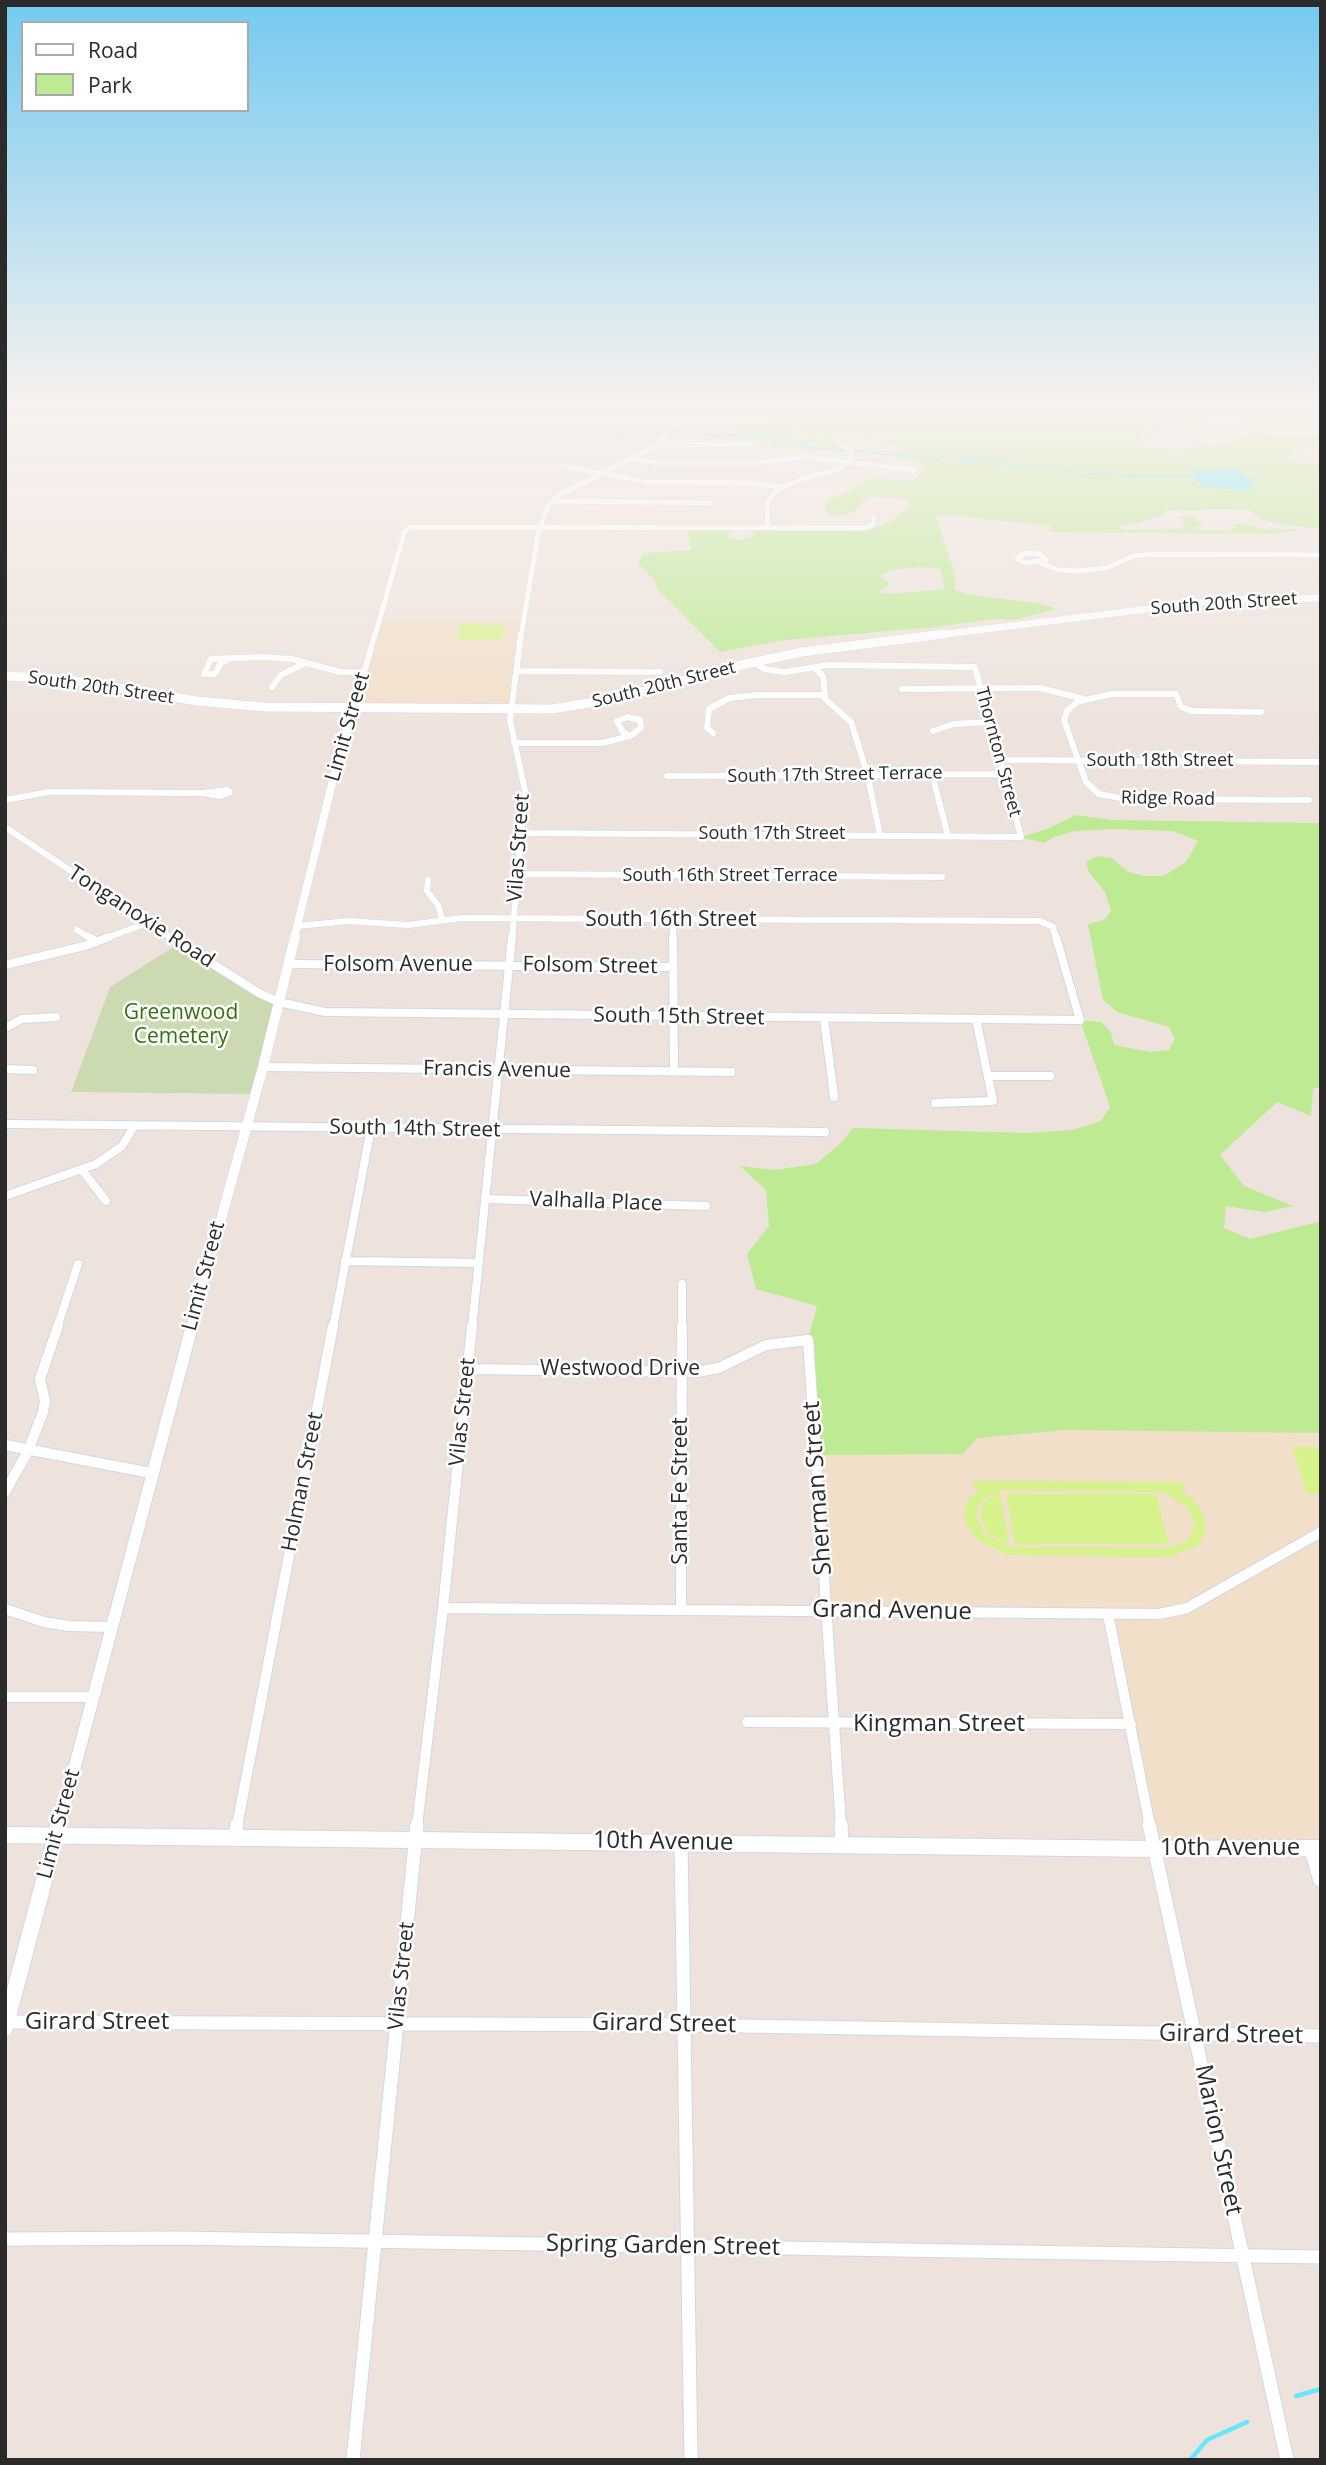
<!DOCTYPE html>
<style>
body{margin:0}
#map{position:relative;width:1326px;height:2465px;overflow:hidden;background:#eee3dc;font-family:"Open Sans",sans-serif}
canvas{display:block}
.frame{position:absolute;inset:0;border:7px solid #2b2b2b;pointer-events:none}
.legend{position:absolute;left:21px;top:21px;width:228px;height:91px;box-sizing:border-box;background:#fff;border:2px solid #aaa;margin:0;padding:9px 12px;list-style:none;font-size:21px;color:#2b2b2b}
.legend li{display:flex;align-items:center;gap:14px;height:35px}
.legend b{width:35px;border:2px solid #aaa}
</style>
<div id="map">
<canvas width="1326" height="2465"></canvas>
<div class="frame"></div>
<ul class="legend">
<li><b style="height:9px;background:#fff"></b>Road</li>
<li><b style="height:19px;background:#bdea93"></b>Park</li>
</ul>
</div>
<script>
const c = document.querySelector('canvas').getContext('2d');
c.lineJoin = 'round';
function fill(path, color) { c.fillStyle = color; c.fill(path, 'evenodd'); }
const shape = rows => new Path2D(rows.map(r => 'M' + r).join(''));
function stroke(path, color, width, dash) { c.strokeStyle = color; c.lineWidth = width; c.lineCap = dash ? 'butt' : 'round'; c.setLineDash(dash || []); c.stroke(path); }
function write(font, color, halo, rows, align = 'center') {
  c.font = font + ' "Open Sans",sans-serif'; c.lineWidth = 5; c.setLineDash([]); c.textBaseline = 'middle'; c.strokeStyle = halo; c.fillStyle = color; for (const [text, x, y, turn = 0] of rows) {
    c.save(); c.translate(x, y); c.rotate((+turn || 0) * Math.PI / 180); c.textAlign = isNaN(turn) ? turn : align; if (halo) c.strokeText(text, 0, 0); c.fillText(text, 0, 0); c.restore();
  }
}
fill(shape([
 [379,619,525,620,510,710,354,708],
 [1067,1430,1321,1433,1321,1848,1154,1849,1108,1614,827,1610,815,1455,963,1454,977,1438]
]), '#f1dfc9');
fill(shape([
 [770,399,777,400,780,419,791,427,837,442,840,441,790,423,784,415,781,399,896,399,902,414,951,414,1041,399,1131,399,1137,402,1120,407,1119,410,1155,417,1204,418,1212,423,1193,427,1173,425,1156,428,1135,444,1138,447,1178,449,1249,438,1319,437,1321,444,1302,448,1289,455,1290,460,1299,463,1321,465,1321,529,1279,524,1260,519,1250,510,1219,509,1165,511,1164,515,1136,524,1121,525,1121,530,1181,529,1186,520,1178,518,1185,515,1193,516,1205,527,1186,527,1193,527,1195,530,1233,531,1230,528,1238,528,1232,526,1238,523,1263,529,1302,529,1273,534,1049,532,1044,531,1052,528,1050,526,948,515,936,517,955,574,955,590,971,595,1037,603,1057,609,1014,620,993,619,936,627,785,640,720,652,657,588,654,580,638,563,644,553,692,550,687,529,738,529,727,534,728,538,740,540,755,535,747,529,873,529,893,520,908,508,907,500,870,496,853,513,835,516,827,513,824,503,872,478,911,481,922,473,923,465,889,455,899,447,871,437,840,442,847,450,782,449,773,447,770,441,738,435,735,427,772,427,766,405],
 [1239,472,1255,479,1251,482,1251,489,1210,488,1199,481],
 [919,567,940,569,945,589,890,594,877,592,891,584,880,576,891,570],
 [1248,403,1306,404,1309,407,1321,407,1321,420,1243,420,1240,418,1248,415],
 [1076,815,1111,820,1321,823,1321,1086,1313,1089,1311,1116,1277,1102,1220,1155,1244,1186,1293,1206,1264,1212,1226,1206,1224,1228,1250,1239,1318,1222,1321,1217,1321,1433,1067,1430,977,1438,963,1454,815,1455,808,1340,817,1306,756,1289,747,1254,769,1226,766,1190,740,1166,775,1170,816,1164,843,1141,853,1128,1028,1133,1072,1130,1101,1121,1110,1107,1080,1020,1101,1022,1111,1032,1114,1045,1150,1052,1169,1050,1175,1039,1169,1027,1117,1012,1103,1000,1088,924,1104,920,1111,911,1105,892,1089,872,1086,862,1097,856,1112,858,1128,872,1145,876,1163,876,1186,862,1198,841,1173,831,1113,829,1075,831,1054,837,1044,843,1021,837,1047,829]
]), '#bdea93');
fill(shape([
 [180,943,279,1002,255,1094,71,1092,110,987]
]), '#cbdab1');
fill(shape([
 [461,624,505,625,501,640,456,640],
 [1292,1447,1321,1447,1321,1494,1307,1494],
 [973,1481,1182,1482,1184,1490,1180,1491,1194,1500,1203,1513,1206,1533,1197,1546,1170,1557,1008,1555,979,1541,967,1526,964,1510,967,1502,980,1489,974,1488],
 [1004,1490,1162,1492,1188,1507,1195,1526,1186,1542,1168,1548,1011,1547,985,1534,976,1518,978,1508,983,1499],
 [1000,1493,1009,1544,989,1534,980,1518,984,1502],
 [1006,1494,1156,1494,1169,1544,1015,1544]
]), '#d6f28d');
fill(shape([
 [1238,469,1248,477,1256,478,1251,483,1255,488,1243,490,1206,488,1188,474,1191,471]
]), '#65e8fa');
stroke(shape([
 [619,433,698,432,717,437,720,435,717,434,726,433,728,436,741,435,767,441,783,438,806,447,847,451],
 [853,451,940,459,944,456,959,456,965,463,990,458,1015,467,1053,467,1081,475,1105,472,1128,477,1191,476]
]), '#65e8fa', 2);
stroke(shape([
 [1296,2396,1321,2389],
 [1190,2460,1207,2440,1247,2422]
]), '#65e8fa', 4.5);
const minorFar4 = shape([
 [660,444,750,445],
 [631,459,657,463,757,463,805,457,914,470],
 [563,466,647,482,751,483,783,487],
 [552,501,711,503],
 [768,527,767,503,777,490,802,479,836,470,850,461,851,451,838,442],
 [1024,553,1040,554,1046,560,1025,563,1017,559,1024,553],
 [1040,563,1059,570,1078,571,1106,568,1134,556,1152,554,1321,555],
 [375,636,404,533,410,527,865,528,873,525,874,517],
 [521,636,538,534,548,505,561,494,656,446,664,436]
]);
const minorFar3 = shape([
 [228,659,220,664,215,674,204,674,211,659,262,657,292,659,340,672,364,672],
 [814,668,823,676,825,699,851,722,867,773,880,835],
 [516,671,660,672],
 [272,687,281,675,305,663],
 [902,689,1040,688,1084,699],
 [354,708,375,634],
 [1261,712,1192,711,1181,707,1176,694,1111,694,1077,702,1067,711,1064,720,1086,782,1099,794,1126,799,1309,800],
 [628,717,640,720,641,728,630,736,623,732,617,721,628,717],
 [933,731,954,724,989,722],
 [713,733,707,728,709,709,729,698,757,695,825,695],
 [514,743,602,743,630,736],
 [998,760,1321,762],
 [932,774,948,836],
 [667,776,1002,774],
 [227,790,230,792,220,796,202,793,227,790],
 [5,800,49,792,202,793],
 [5,827,173,939],
 [523,833,1021,837,975,667,829,665,784,672,764,669,753,662],
 [518,874,942,877],
 [428,880,427,891,438,905,442,919],
 [673,920,673,939],
 [298,926,348,921,408,925,462,918,1040,921,1053,927,1056,939],
 [77,930,92,939],
 [104,939,147,923],
 [512,939,525,791,510,720,521,634]
]);
const minorFar2 = shape([
 [89,937,97,942],
 [170,937,259,993,279,1002,325,1012,1080,1020,1056,937],
 [673,937,674,1072],
 [288,964,673,967],
 [5,965,88,945,109,937],
 [824,1018,834,1097],
 [5,1028,22,1019,56,1017],
 [263,1067,731,1072],
 [5,1069,33,1070],
 [989,1076,1050,1076],
 [935,1103,993,1101,976,1019],
 [5,1124,825,1132],
 [82,1170,106,1201],
 [5,1196,96,1164,122,1146,135,1125],
 [485,1199,706,1206],
 [345,1261,479,1263],
 [57,1328,78,1264],
 [333,1328,371,1128],
 [472,1328,512,937],
 [682,1328,682,1284]
]);
const minorFar1 = shape([
 [467,1369,697,1372,719,1368,766,1345,808,1340,841,1826],
 [5,1445,151,1473],
 [5,1492,28,1451,43,1412,45,1401,40,1379,58,1326],
 [443,1608,1159,1614,1187,1608,1321,1532],
 [5,1609,44,1622,68,1626,111,1627],
 [681,1610,682,1326],
 [1108,1614,1150,1826],
 [5,1697,93,1697],
 [747,1722,1131,1724],
 [237,1826,333,1326],
 [417,1826,443,1608,472,1326]
]);
const minor = shape([
 [841,1824,842,1845],
 [1149,1824,1287,2460],
 [235,1837,237,1824],
 [681,1842,691,2460],
 [7,2022,685,2025,1321,2036],
 [5,2239,178,2238,1321,2257],
 [353,2460,417,1824]
]);
const tertiaryFar3 = shape([
 [294,939,339,755,354,708]
]);
const tertiaryFar2 = shape([
 [191,1328,263,1067,295,937]
]);
const tertiaryFar1 = shape([
 [59,1826,192,1326]
]);
const tertiary = shape([
 [5,1835,1154,1849,1321,1848],
 [1312,1848,1321,1879],
 [5,2028,59,1824]
]);
const secondaryFar1 = shape([
 [930,636,1221,600,1321,598]
]);
const secondary = shape([
 [5,676,65,679,197,701,264,707,552,709,619,698,736,666,802,652,944,634]
]);
stroke(minorFar4, '#d1d7e5', 6);
stroke(minorFar3, '#d1d7e5', 7);
stroke(minorFar2, '#d1d7e5', 10);
stroke(minorFar1, '#d1d7e5', 12);
stroke(minor, '#d1d7e5', 15);
stroke(tertiaryFar3, '#d1d7e5', 9);
stroke(tertiaryFar2, '#d1d7e5', 11);
stroke(tertiaryFar1, '#d1d7e5', 14);
stroke(tertiary, '#d1d7e5', 18);
stroke(secondaryFar1, '#d1d7e5', 8);
stroke(secondary, '#d1d7e5', 10);
stroke(minorFar4, '#fff', 5);
stroke(minorFar3, '#fff', 6);
stroke(minorFar2, '#fff', 8);
stroke(minorFar1, '#fff', 10);
stroke(minor, '#fff', 13);
stroke(tertiaryFar3, '#fff', 8);
stroke(tertiaryFar2, '#fff', 10);
stroke(tertiaryFar1, '#fff', 12);
stroke(tertiary, '#fff', 16);
stroke(secondaryFar1, '#fff', 7);
stroke(secondary, '#fff', 9);
const sky = c.createLinearGradient(0, 0, 0, 744);
sky.addColorStop(0, '#73c9ef');
sky.addColorStop(0.54, '#f7f2ef');
sky.addColorStop(1, '#f7f2ef00');
c.fillStyle = sky;
c.fillRect(0, 0, 1326, 744);
write('18px', '#2b2b2b', '#fff', [
 ["South 20th Street",1224,604,-4],
 ["South 20th Street",664,685,-14],
 ["South 20th Street",101,688,8],
 ["Thornton Street",998,752,75],
 ["South 18th Street",1160,761],
 ["South 17th Street Terrace",835,775,-1],
 ["Ridge Road",1168,799,1],
 ["South 17th Street",772,834],
 ["South 16th Street Terrace",730,876]
]);
write('21px', '#2b2b2b', '#fff', [
 ["Limit Street",348,727,-74],
 ["Vilas Street",519,848,-86],
 ["Tonganoxie Road",141,917,33],
 ["South 16th Street",671,920],
 ["Folsom Avenue",398,965],
 ["Folsom Street",590,966,1],
 ["South 15th Street",679,1017,1],
 ["Francis Avenue",497,1070,1],
 ["South 14th Street",415,1129,1],
 ["Valhalla Place",596,1202,2],
 ["Limit Street",204,1276,-75],
 ["Westwood Drive",620,1369],
 ["Vilas Street",463,1412,-84],
 ["Holman Street",303,1482,-79],
 ["Santa Fe Street",681,1491,-90],
 ["Limit Street",59,1824,-75],
 ["Vilas Street",402,1976,-84]
]);
write('21px', '#347013', '#fff', [
 ["Greenwood",181,1013],
 ["Cemetery",181,1037]
]);
write('24px', '#2b2b2b', '#fff', [
 ["Sherman Street",818,1488,-94],
 ["Grand Avenue",892,1611,1],
 ["Kingman Street",939,1724],
 ["10th Avenue",663,1842,1],
 ["10th Avenue",1230,1848],
 ["Girard Street",97,2022],
 ["Girard Street",664,2024,1],
 ["Girard Street",1231,2035,1],
 ["Marion Street",1218,2140,78],
 ["Spring Garden Street",663,2246,1]
]);
</script>
